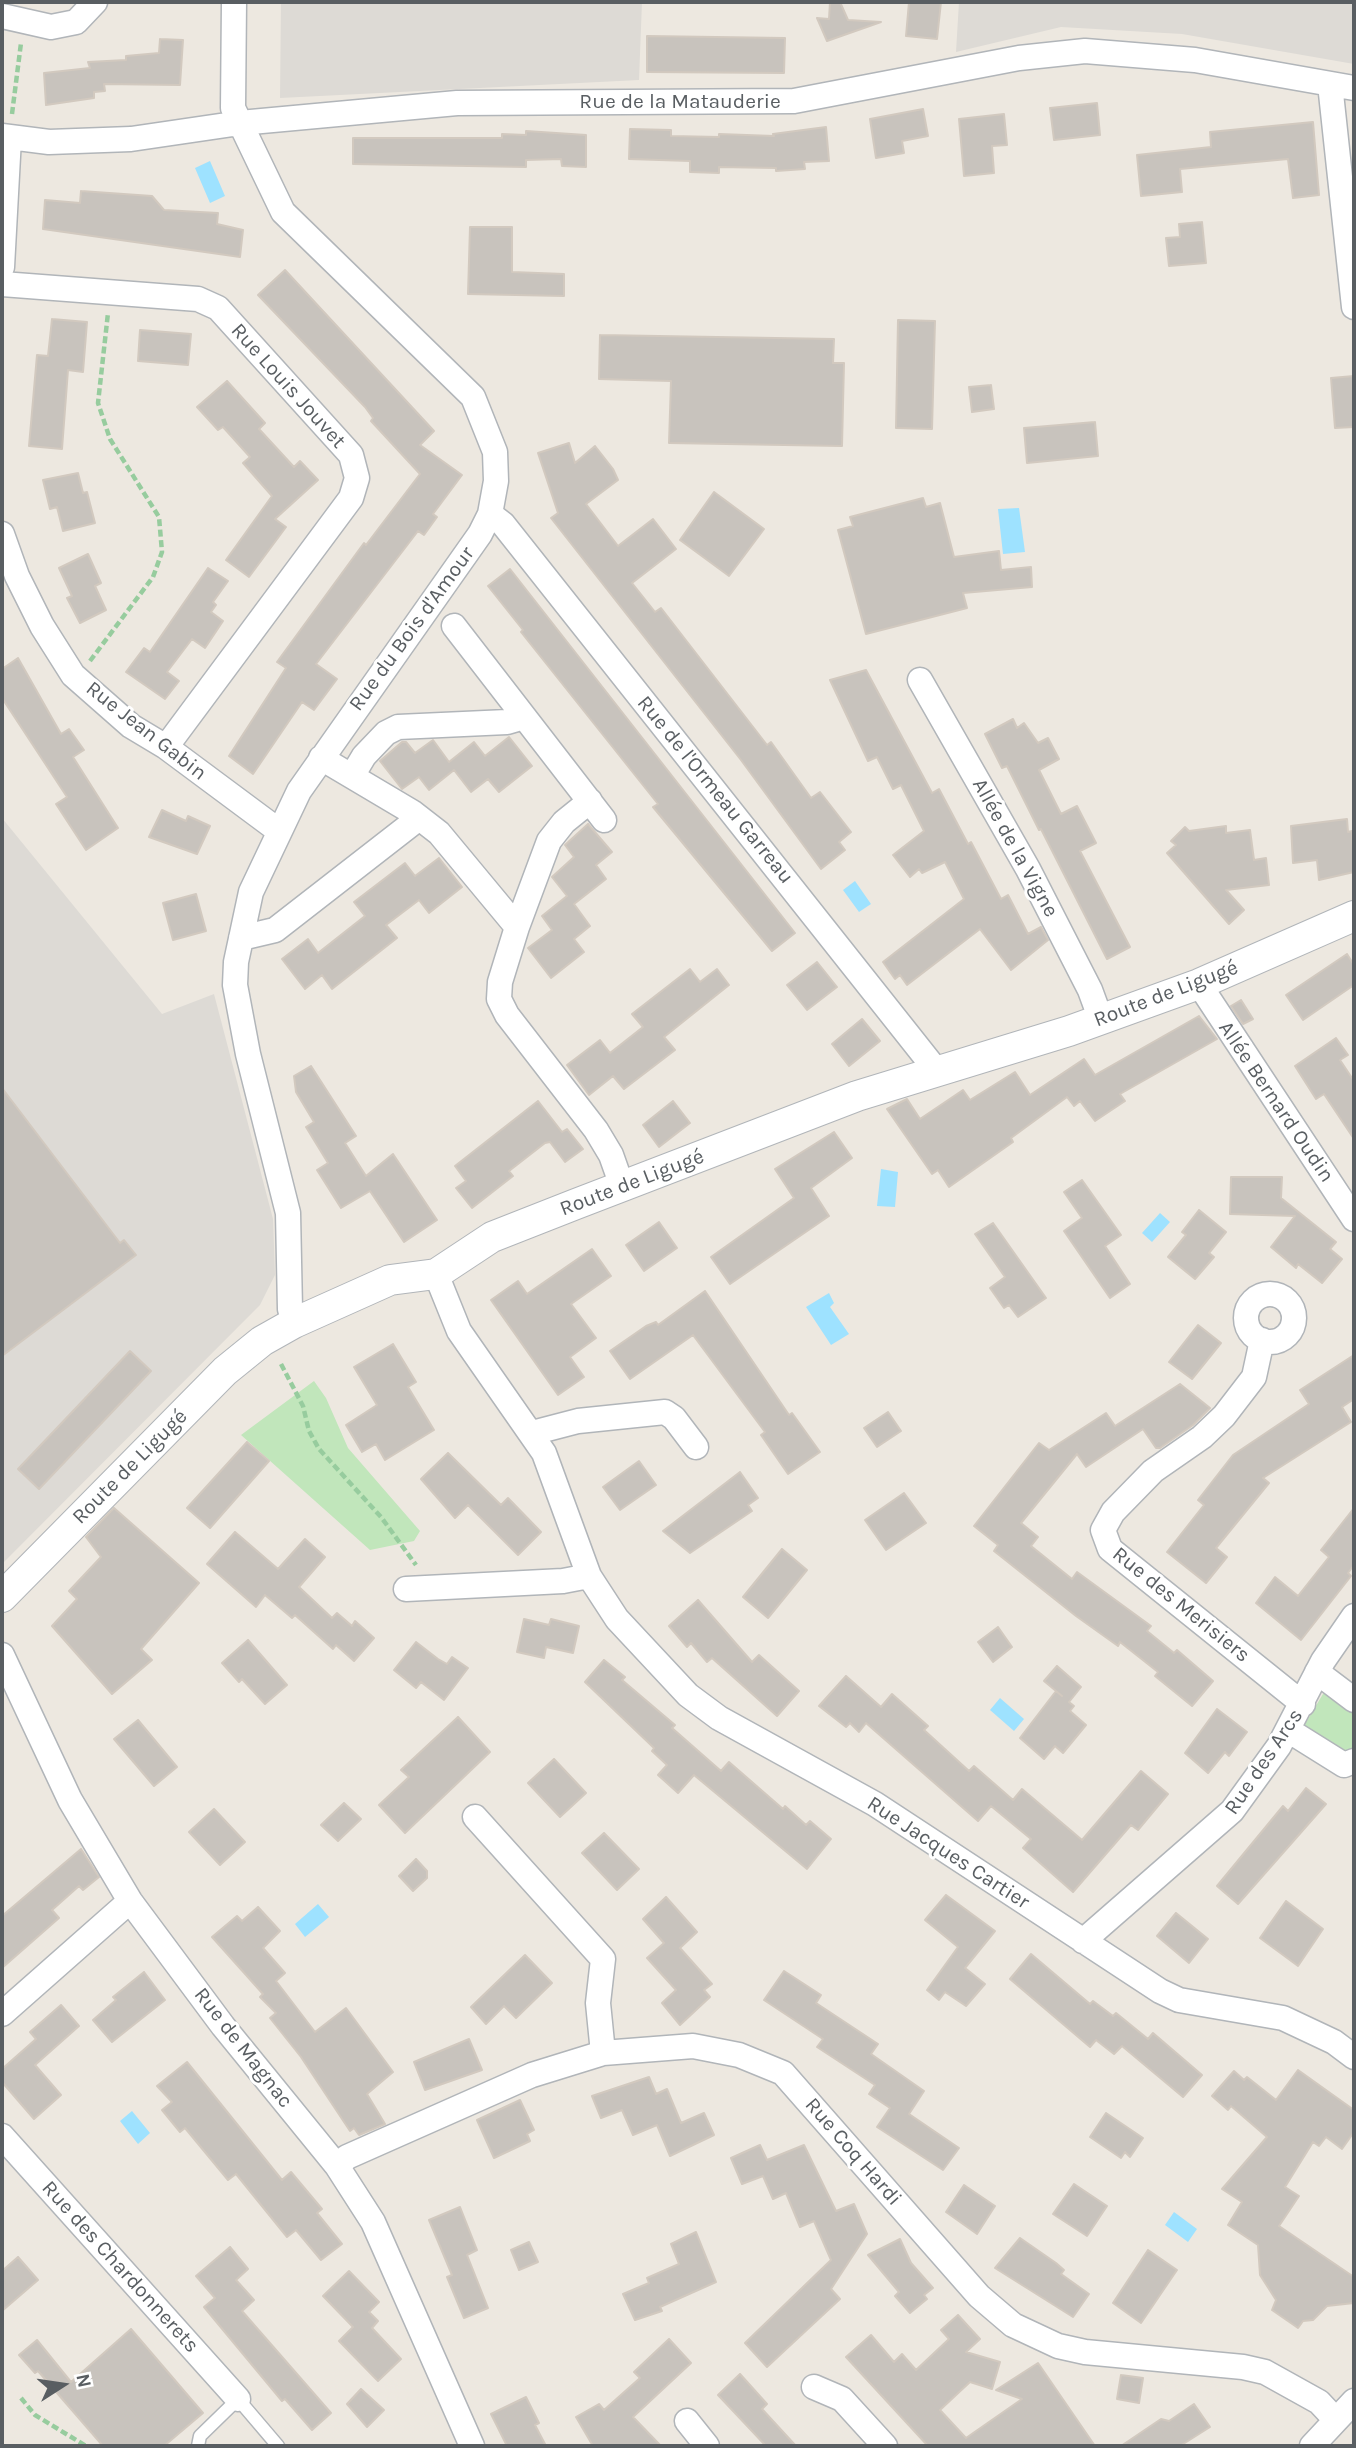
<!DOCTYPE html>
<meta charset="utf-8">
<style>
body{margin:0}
#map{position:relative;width:1356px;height:2448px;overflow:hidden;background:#ede8e0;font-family:Karla,sans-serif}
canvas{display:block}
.frame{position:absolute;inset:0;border:4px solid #595e62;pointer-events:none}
.north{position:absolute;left:28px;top:2350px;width:70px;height:70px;-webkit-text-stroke:5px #fff;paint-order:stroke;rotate:78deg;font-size:19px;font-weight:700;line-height:28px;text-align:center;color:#595e62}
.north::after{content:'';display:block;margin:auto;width:24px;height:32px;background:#595e62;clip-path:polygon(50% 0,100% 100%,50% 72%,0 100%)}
</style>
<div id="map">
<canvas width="1356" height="2448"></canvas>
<div class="frame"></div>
<div class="north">N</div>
</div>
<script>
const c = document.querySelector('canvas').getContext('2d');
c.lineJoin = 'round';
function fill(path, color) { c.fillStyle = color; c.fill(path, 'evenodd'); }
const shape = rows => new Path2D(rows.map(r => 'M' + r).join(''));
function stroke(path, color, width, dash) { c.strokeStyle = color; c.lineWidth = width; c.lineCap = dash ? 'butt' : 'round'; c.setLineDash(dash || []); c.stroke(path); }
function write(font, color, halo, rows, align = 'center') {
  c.font = font + ' Karla,sans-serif'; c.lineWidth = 6; c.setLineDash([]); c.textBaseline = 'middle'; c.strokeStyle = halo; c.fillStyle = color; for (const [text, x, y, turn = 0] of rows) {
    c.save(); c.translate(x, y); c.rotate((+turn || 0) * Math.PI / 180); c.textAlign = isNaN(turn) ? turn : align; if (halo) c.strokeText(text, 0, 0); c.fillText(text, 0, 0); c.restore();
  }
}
fill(shape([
 [281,2,642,2,639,80,280,98],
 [959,2,1354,2,1354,64,1182,34,1061,27,956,52],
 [2,818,162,1014,214,994,273,1219,275,1275,260,1305,2,1564]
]), '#dddad5');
fill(shape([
 [314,1381,326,1398,348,1448,420,1531,414,1541,370,1550,241,1435],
 [1330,1692,1354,1708,1354,1750,1346,1754,1305,1731,1305,1724,1323,1694]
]), '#c1e6bb');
fill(shape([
 [210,161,225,196,210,203,195,168],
 [1019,508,1025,552,1003,554,998,509],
 [855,881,871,904,859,912,843,890],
 [881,1169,898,1172,895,1207,877,1206],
 [1160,1213,1170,1222,1152,1242,1142,1233],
 [829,1293,834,1303,830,1307,849,1334,831,1345,806,1307],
 [1000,1698,1024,1719,1014,1731,990,1710],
 [318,1904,329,1917,305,1937,295,1924],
 [132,2111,150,2133,138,2144,120,2121],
 [1174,2212,1197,2229,1188,2242,1165,2225]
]), '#9ee2ff');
const building = shape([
 [830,2,840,2,848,20,881,22,827,41,817,18,829,19,830,2],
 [909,2,941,2,937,39,906,36,909,2],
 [647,36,785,38,784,73,647,72,647,36],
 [160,39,183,40,180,85,104,84,105,91,94,92,94,98,46,105,44,73,90,68,88,62,126,60,126,56,159,53,160,39],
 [1097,103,1100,135,1054,140,1050,108,1097,103],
 [923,109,928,136,902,141,904,153,876,158,870,119,923,109],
 [1004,114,1007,145,992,146,994,173,964,176,959,119,1004,114],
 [1313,122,1319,195,1293,198,1288,159,1180,169,1182,192,1141,196,1137,155,1211,147,1210,132,1313,122],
 [826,127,829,161,804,162,805,169,776,171,776,168,719,167,719,173,690,172,690,161,629,159,630,129,671,130,671,136,719,137,719,134,774,136,773,134,826,127],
 [526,131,586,135,586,167,562,166,561,159,526,160,526,167,353,164,353,138,502,138,502,134,526,135,526,131],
 [81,191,152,196,164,210,218,213,217,224,243,230,240,257,43,229,45,200,80,203,81,191],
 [1202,222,1206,263,1169,266,1166,238,1180,237,1179,224,1202,222],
 [470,227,512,227,512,272,564,274,564,296,468,294,470,227],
 [285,270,434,431,420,445,462,475,433,514,437,517,424,535,418,531,316,664,337,679,314,710,302,702,253,774,229,756,286,668,277,662,364,543,366,545,420,474,371,421,373,418,365,407,258,295,285,270],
 [52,319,87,322,83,372,68,370,62,449,29,446,37,355,48,356,52,319],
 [898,320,935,321,932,429,896,428,898,320],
 [140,330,191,334,188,365,138,361,140,330],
 [600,335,834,339,833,363,844,363,842,446,669,443,671,381,599,379,600,335],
 [1354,376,1354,427,1335,428,1331,378,1354,376],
 [227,381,265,423,259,429,294,467,300,461,318,480,275,519,286,527,249,577,226,560,272,496,243,463,250,457,223,427,218,430,197,407,227,381],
 [991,385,994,409,972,412,969,387,991,385],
 [1095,422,1098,456,1027,463,1024,428,1095,422],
 [569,443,575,463,595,446,613,469,618,480,586,504,618,546,653,519,676,549,632,583,655,612,661,608,767,745,771,742,811,798,820,792,851,832,839,842,845,850,821,869,741,760,551,518,558,513,538,453,569,443],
 [78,473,83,493,87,492,95,523,63,531,57,507,50,509,43,480,78,473],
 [714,492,764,529,729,576,680,540,714,492],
 [923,498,926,507,940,503,954,557,999,551,1001,570,1031,567,1032,587,963,593,967,608,866,634,838,530,853,526,850,517,923,498],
 [88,554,101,583,95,586,106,610,80,623,67,598,72,596,59,568,88,554],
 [208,568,228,581,213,602,216,605,211,612,223,621,205,648,192,639,167,672,179,681,165,699,126,672,144,648,150,652,208,568],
 [510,569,795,933,772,951,653,807,658,804,521,632,523,630,488,586,510,569],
 [18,658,61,734,69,729,84,750,73,757,118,828,86,850,56,804,67,797,2,698,2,669,18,658],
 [866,670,932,793,939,789,968,844,971,842,1001,899,1008,895,1028,934,1041,927,1048,940,1011,970,980,929,907,985,900,975,895,979,883,962,964,899,945,862,922,873,919,869,910,877,893,855,924,831,901,785,893,789,877,757,868,761,830,680,866,670],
 [1013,719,1017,728,1024,723,1038,743,1048,738,1059,759,1039,770,1061,814,1077,806,1096,843,1080,851,1130,947,1107,959,1041,829,1039,830,1007,766,1002,768,985,734,1013,719],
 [509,737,532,766,499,792,488,779,471,792,454,770,429,790,419,777,402,789,380,761,402,742,406,742,415,753,433,740,449,762,474,742,485,756,509,737],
 [162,810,186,821,188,816,210,826,197,854,149,837,162,810],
 [1347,819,1348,832,1352,831,1354,872,1319,880,1317,860,1293,863,1291,826,1347,819],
 [588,824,612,852,596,865,606,879,574,904,590,926,574,939,584,952,551,978,528,948,552,930,542,916,567,896,552,877,574,857,565,845,588,824],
 [1226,826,1226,833,1250,830,1254,860,1266,858,1269,885,1226,890,1244,910,1229,924,1167,853,1176,845,1171,841,1185,827,1189,831,1226,826],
 [439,858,462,887,429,913,419,900,386,925,397,938,332,989,322,975,305,989,282,959,308,939,318,953,365,916,354,902,405,863,415,876,439,858],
 [196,894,206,931,173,940,163,903,196,894],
 [1347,954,1354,965,1354,985,1303,1020,1286,995,1347,954],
 [817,962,837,987,807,1010,787,985,817,962],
 [690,969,700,982,717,969,729,985,664,1037,675,1050,624,1089,613,1076,589,1095,567,1065,600,1040,610,1053,643,1027,632,1014,690,969],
 [1241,1000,1253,1019,1243,1024,1231,1006,1241,1000],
 [1199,1016,1217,1039,1120,1094,1125,1101,1095,1121,1080,1101,1074,1106,1067,1097,1011,1138,1013,1142,949,1187,938,1170,932,1174,887,1109,907,1099,920,1119,963,1090,970,1100,1015,1072,1030,1095,1084,1059,1095,1075,1199,1016],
 [862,1019,880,1041,849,1066,832,1044,862,1019],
 [1336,1038,1348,1055,1340,1060,1354,1081,1354,1139,1324,1094,1316,1099,1295,1066,1336,1038],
 [311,1066,356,1136,345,1143,366,1176,393,1154,437,1220,404,1242,370,1191,341,1208,317,1170,328,1163,306,1127,314,1122,296,1092,294,1076,311,1066],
 [2,1088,120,1243,124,1240,136,1255,2,1356,2,1088],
 [538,1101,562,1132,567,1129,583,1149,565,1162,550,1142,545,1143,509,1171,513,1176,472,1208,456,1188,466,1181,455,1166,538,1101],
 [673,1101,690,1123,659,1147,643,1125,673,1101],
 [834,1132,852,1158,811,1188,829,1216,730,1284,711,1257,794,1198,775,1169,834,1132],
 [1231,1177,1282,1177,1281,1198,1336,1242,1330,1249,1342,1259,1322,1283,1298,1264,1296,1268,1271,1247,1295,1216,1230,1214,1231,1177],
 [1082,1180,1121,1235,1105,1246,1130,1284,1110,1298,1064,1231,1082,1218,1064,1192,1082,1180],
 [1199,1210,1226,1232,1209,1253,1214,1257,1195,1279,1168,1257,1186,1235,1182,1232,1199,1210],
 [659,1222,677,1248,644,1271,626,1245,659,1222],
 [993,1223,1046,1298,1018,1317,1009,1305,1004,1308,990,1288,1005,1277,975,1234,993,1223],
 [592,1249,611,1276,571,1304,596,1338,570,1357,584,1377,558,1395,491,1300,518,1281,527,1294,592,1249],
 [705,1291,789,1415,792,1413,820,1452,788,1474,761,1435,765,1432,693,1335,630,1379,610,1351,646,1326,656,1322,658,1325,705,1291],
 [1198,1325,1221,1343,1192,1379,1169,1362,1198,1325],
 [393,1344,416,1382,408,1387,434,1430,385,1460,376,1444,362,1452,346,1425,377,1405,354,1367,393,1344],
 [130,1351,151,1371,39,1489,18,1469,130,1351],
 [1354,1355,1354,1399,1342,1407,1351,1422,1263,1478,1269,1483,1216,1548,1227,1557,1206,1583,1167,1552,1204,1505,1198,1500,1233,1455,1309,1404,1300,1390,1354,1355],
 [1180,1384,1210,1408,1193,1425,1160,1448,1156,1448,1143,1429,1086,1467,1077,1454,1021,1523,1038,1537,1031,1546,1072,1579,1077,1572,1151,1626,1147,1631,1174,1653,1177,1650,1213,1681,1192,1706,1155,1676,1158,1672,1120,1642,1118,1646,1076,1616,994,1551,998,1545,974,1526,1039,1443,1049,1450,1106,1413,1115,1426,1180,1384],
 [888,1412,901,1431,877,1447,864,1428,888,1412],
 [247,1442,269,1461,210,1528,187,1508,247,1442],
 [448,1453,501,1505,508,1498,541,1532,518,1555,468,1505,455,1518,421,1479,448,1453],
 [639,1461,656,1485,620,1510,603,1487,639,1461],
 [740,1472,758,1498,748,1505,752,1511,690,1553,663,1531,740,1472],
 [904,1493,926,1523,886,1550,865,1520,904,1493],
 [114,1508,199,1583,141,1649,152,1660,112,1694,52,1626,77,1599,69,1591,101,1557,86,1537,114,1508],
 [1354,1508,1354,1565,1348,1573,1351,1576,1301,1640,1256,1603,1275,1577,1298,1596,1329,1557,1321,1550,1354,1508],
 [235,1532,278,1569,305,1539,325,1557,299,1587,332,1618,337,1613,352,1626,355,1621,374,1638,354,1661,336,1645,333,1649,295,1615,292,1618,265,1595,256,1607,207,1564,235,1532],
 [782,1549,807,1570,768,1618,743,1597,782,1549],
 [698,1600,752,1662,759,1655,799,1691,777,1716,712,1658,707,1662,691,1643,687,1647,669,1626,698,1600],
 [524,1619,549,1625,551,1619,579,1626,573,1653,546,1647,544,1658,517,1652,524,1619],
 [998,1627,1012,1647,993,1662,978,1642,998,1627],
 [248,1640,287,1685,265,1704,242,1679,239,1682,222,1663,248,1640],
 [416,1642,438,1659,447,1664,452,1657,468,1668,444,1700,421,1682,416,1688,394,1670,416,1642],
 [604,1660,625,1677,622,1680,675,1725,672,1728,721,1771,729,1762,783,1809,785,1806,806,1825,810,1821,831,1839,807,1869,694,1775,678,1793,658,1775,667,1765,652,1751,654,1748,585,1682,604,1660],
 [1057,1666,1081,1687,1069,1702,1074,1706,1070,1711,1086,1725,1063,1753,1055,1746,1044,1759,1020,1738,1056,1691,1062,1696,1044,1681,1057,1666],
 [846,1676,881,1707,892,1694,928,1726,924,1730,969,1771,974,1766,1013,1800,1022,1789,1082,1840,1141,1771,1168,1794,1138,1830,1131,1825,1073,1892,1023,1848,1031,1839,991,1806,978,1821,866,1723,859,1732,850,1723,846,1727,819,1706,846,1676],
 [1217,1709,1247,1732,1229,1756,1225,1752,1208,1773,1185,1753,1217,1709],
 [458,1717,490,1752,405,1833,379,1805,409,1777,401,1770,458,1717],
 [138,1720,177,1767,154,1786,114,1739,138,1720],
 [554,1759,586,1793,560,1817,528,1783,554,1759],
 [1306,1788,1326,1804,1238,1904,1217,1886,1283,1806,1288,1811,1306,1788],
 [344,1803,361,1819,338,1841,321,1825,344,1803],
 [214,1809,245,1842,220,1865,189,1832,214,1809],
 [604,1833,639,1869,617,1890,582,1853,604,1833],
 [81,1849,99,1877,83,1890,79,1886,52,1910,59,1918,2,1968,2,1916,81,1849],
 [416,1859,427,1871,427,1878,413,1891,399,1876,416,1859],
 [946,1895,995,1931,965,1968,985,1984,966,2006,945,1992,939,2000,927,1990,958,1947,925,1920,946,1895],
 [666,1897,697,1932,680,1948,712,1984,704,1990,710,1997,680,2025,662,2003,676,1990,647,1958,664,1943,643,1919,666,1897],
 [1286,1901,1323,1929,1298,1966,1260,1938,1286,1901],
 [258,1907,280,1931,263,1948,285,1973,276,1981,315,2032,346,2008,393,2072,367,2094,385,2124,359,2135,354,2128,350,2131,301,2057,270,2018,276,2013,260,1997,263,1994,212,1937,237,1916,242,1921,258,1907],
 [1176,1913,1208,1939,1189,1963,1157,1936,1176,1913],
 [1031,1954,1090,2004,1093,2001,1113,2016,1116,2013,1148,2039,1153,2033,1202,2075,1183,2097,1122,2046,1114,2054,1096,2040,1090,2047,1010,1979,1031,1954],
 [525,1955,552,1983,516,2018,504,2006,486,2024,471,2007,525,1955],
 [784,1971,821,1995,816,2003,878,2044,871,2054,924,2091,909,2114,959,2148,943,2170,877,2127,890,2108,869,2094,875,2085,817,2047,823,2039,764,2000,784,1971],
 [144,1972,165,2000,112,2042,93,2020,116,2000,113,1997,144,1972],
 [61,2005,79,2026,35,2065,61,2095,34,2119,2,2082,2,2069,36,2039,30,2032,61,2005],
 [469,2039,482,2070,425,2090,414,2062,469,2039],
 [187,2062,282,2180,291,2172,322,2209,317,2213,342,2244,321,2260,296,2230,287,2237,236,2174,228,2180,185,2128,180,2132,162,2110,172,2102,157,2086,187,2062],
 [1298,2070,1354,2110,1354,2132,1342,2149,1326,2137,1319,2146,1313,2142,1285,2187,1299,2196,1279,2226,1354,2277,1354,2303,1327,2306,1313,2320,1303,2321,1298,2328,1272,2310,1276,2300,1260,2275,1258,2245,1228,2225,1242,2202,1222,2189,1267,2137,1231,2106,1228,2110,1212,2096,1234,2071,1244,2080,1247,2077,1276,2100,1298,2070],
 [649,2077,656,2094,667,2089,681,2123,704,2113,714,2135,670,2156,657,2125,633,2135,622,2110,601,2118,592,2096,649,2077],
 [520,2100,534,2130,527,2134,530,2141,494,2158,477,2120,520,2100],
 [1106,2113,1143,2138,1130,2157,1125,2152,1121,2158,1090,2137,1106,2113],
 [760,2145,767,2160,804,2145,836,2211,854,2204,867,2234,831,2289,840,2299,767,2367,745,2343,831,2260,814,2221,800,2227,786,2193,773,2199,763,2176,742,2184,731,2158,760,2145],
 [1074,2184,1107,2206,1087,2236,1053,2214,1074,2184],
 [964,2185,995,2206,977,2234,946,2212,964,2185],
 [460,2207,477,2250,467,2255,488,2308,464,2318,447,2277,452,2275,429,2220,460,2207],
 [696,2232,716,2282,660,2307,662,2311,635,2320,623,2294,649,2283,647,2278,679,2264,671,2244,696,2232],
 [1020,2238,1056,2263,1064,2270,1061,2274,1089,2294,1073,2317,995,2268,1020,2238],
 [900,2239,911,2263,933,2288,924,2295,927,2299,910,2313,895,2296,899,2292,868,2255,900,2239],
 [529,2242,538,2262,519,2270,511,2250,529,2242],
 [230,2247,248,2269,236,2280,254,2300,242,2311,331,2413,312,2430,285,2399,282,2401,204,2307,215,2298,196,2276,230,2247],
 [1148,2250,1177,2270,1141,2323,1113,2303,1148,2250],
 [18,2257,38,2280,2,2311,2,2271,18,2257],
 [349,2271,379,2302,369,2312,378,2321,372,2328,401,2359,378,2381,339,2341,353,2327,323,2296,349,2271],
 [958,2315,980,2339,966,2352,1000,2362,992,2389,970,2382,940,2410,966,2438,1022,2399,996,2390,1038,2363,1095,2446,928,2446,846,2357,871,2335,894,2362,902,2354,916,2370,949,2339,941,2330,958,2315],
 [131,2329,203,2413,164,2446,103,2446,38,2371,35,2373,19,2355,37,2340,71,2382,131,2329],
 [669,2339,691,2363,633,2417,661,2446,593,2446,576,2417,599,2404,604,2410,640,2378,634,2372,669,2339],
 [740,2374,767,2404,762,2409,796,2446,766,2446,718,2395,740,2374],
 [1121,2375,1143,2378,1139,2403,1117,2399,1121,2375],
 [361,2389,384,2410,367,2427,347,2404,361,2389],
 [526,2397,539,2423,535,2425,546,2446,507,2446,491,2414,526,2397],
 [1194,2404,1210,2427,1180,2446,1121,2446,1161,2419,1169,2421,1194,2404]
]);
fill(building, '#c8c3bd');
stroke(building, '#d2c9bf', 2);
const service = shape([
 [198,2446,200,2436,238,2399,278,2446]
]);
const minor = shape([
 [234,2,233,108,283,212,473,397,495,452,496,481,490,514,480,534,299,791,251,892,236,962,235,985,248,1054,288,1213,290,1309,294,1323],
 [2,16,51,27,76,22,95,2],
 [1330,84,1354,307],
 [2,136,49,142,131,139,240,123,457,103,794,101,1019,58,1085,51,1195,60,1354,88],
 [2,267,9,138],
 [2,284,198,299,218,308,351,455,357,478,351,498,166,747],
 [490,514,503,524,936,1070],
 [2,534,17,576,42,626,73,675,131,726,166,747,279,831],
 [454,626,604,820],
 [920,680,1028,869,1090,990,1101,1020],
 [321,758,412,812,439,833,517,927,500,982,499,999,507,1015,596,1130,611,1155,622,1186],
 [352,776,364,756,386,733,398,727,507,722,524,717],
 [517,927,549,841,564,822,590,801],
 [241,938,275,930,419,818],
 [1199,984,1354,1219],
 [436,1274,459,1331,544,1453,589,1576,617,1619,688,1695,719,1718,875,1804,1160,1991,1179,2000,1283,2018,1334,2042,1354,2057],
 '1246 1318a24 24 0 1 1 48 0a24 24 0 1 1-48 0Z',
 [1262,1340,1254,1377,1224,1416,1202,1437,1153,1471,1113,1512,1103,1530,1110,1549,1303,1704],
 [532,1433,578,1421,665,1412,674,1418,696,1447],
 [406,1589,563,1581,589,1576],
 [2,1655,70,1800,130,1901,223,2026,337,2166,373,2222,472,2446],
 [1317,1672,1354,1700],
 [1288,1730,1344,1765,1354,1761],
 [475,1817,603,1959,598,2003,603,2053],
 [1083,1941,1232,1811,1279,1746,1323,1661,1354,1616],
 [2,2014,130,1901],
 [2,2136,238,2399],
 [337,2166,347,2157,532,2075,603,2053,693,2046,739,2055,783,2073,979,2296,1013,2325,1058,2346,1085,2352,1243,2367,1265,2372,1319,2402,1335,2419],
 [814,2387,842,2399,885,2446],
 [687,2421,707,2446],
 [1312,2446,1354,2401]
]);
const tertiary = shape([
 [2,1597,225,1371,262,1341,294,1323,390,1280,436,1274,492,1237,576,1204,857,1096,1069,1031,1199,984,1354,916]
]);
stroke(service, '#b1b5b9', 15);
stroke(minor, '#b1b5b9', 27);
stroke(tertiary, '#b1b5b9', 32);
stroke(shape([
 [12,114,21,43],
 [90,661,153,577,162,552,159,517,110,439,98,403,108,313],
 [281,1364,303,1406,309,1431,319,1449,381,1517,416,1565],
 [21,2398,35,2415,86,2446]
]), '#97cc9e', 4.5, [7, 3.5]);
stroke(service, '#fff', 12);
stroke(minor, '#fff', 24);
stroke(tertiary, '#fff', 30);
write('21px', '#595e62', '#fff', [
 ["Rue de la Matauderie",680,102],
 ["Rue Louis Jouvet",288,386,48],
 ["Rue du Bois d'Amour",412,629,-54],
 ["Rue Jean Gabin",146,731,38],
 ["Rue de l'Ormeau Garreau",715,790,51],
 ["Allée de la Vigne",1015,848,61],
 ["Route de Ligugé",1166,994,-21],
 ["Allée Bernard Oudin",1276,1102,56],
 ["Route de Ligugé",632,1183,-21],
 ["Route de Ligugé",130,1467,-45],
 ["Rue des Merisiers",1181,1605,39],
 ["Rue des Arcs",1264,1762,-56],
 ["Rue Jacques Cartier",948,1853,33],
 ["Rue de Magnac",243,2048,52],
 ["Rue Coq Hardi",853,2152,49],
 ["Rue des Chardonnerets",120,2267,48]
]);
</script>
